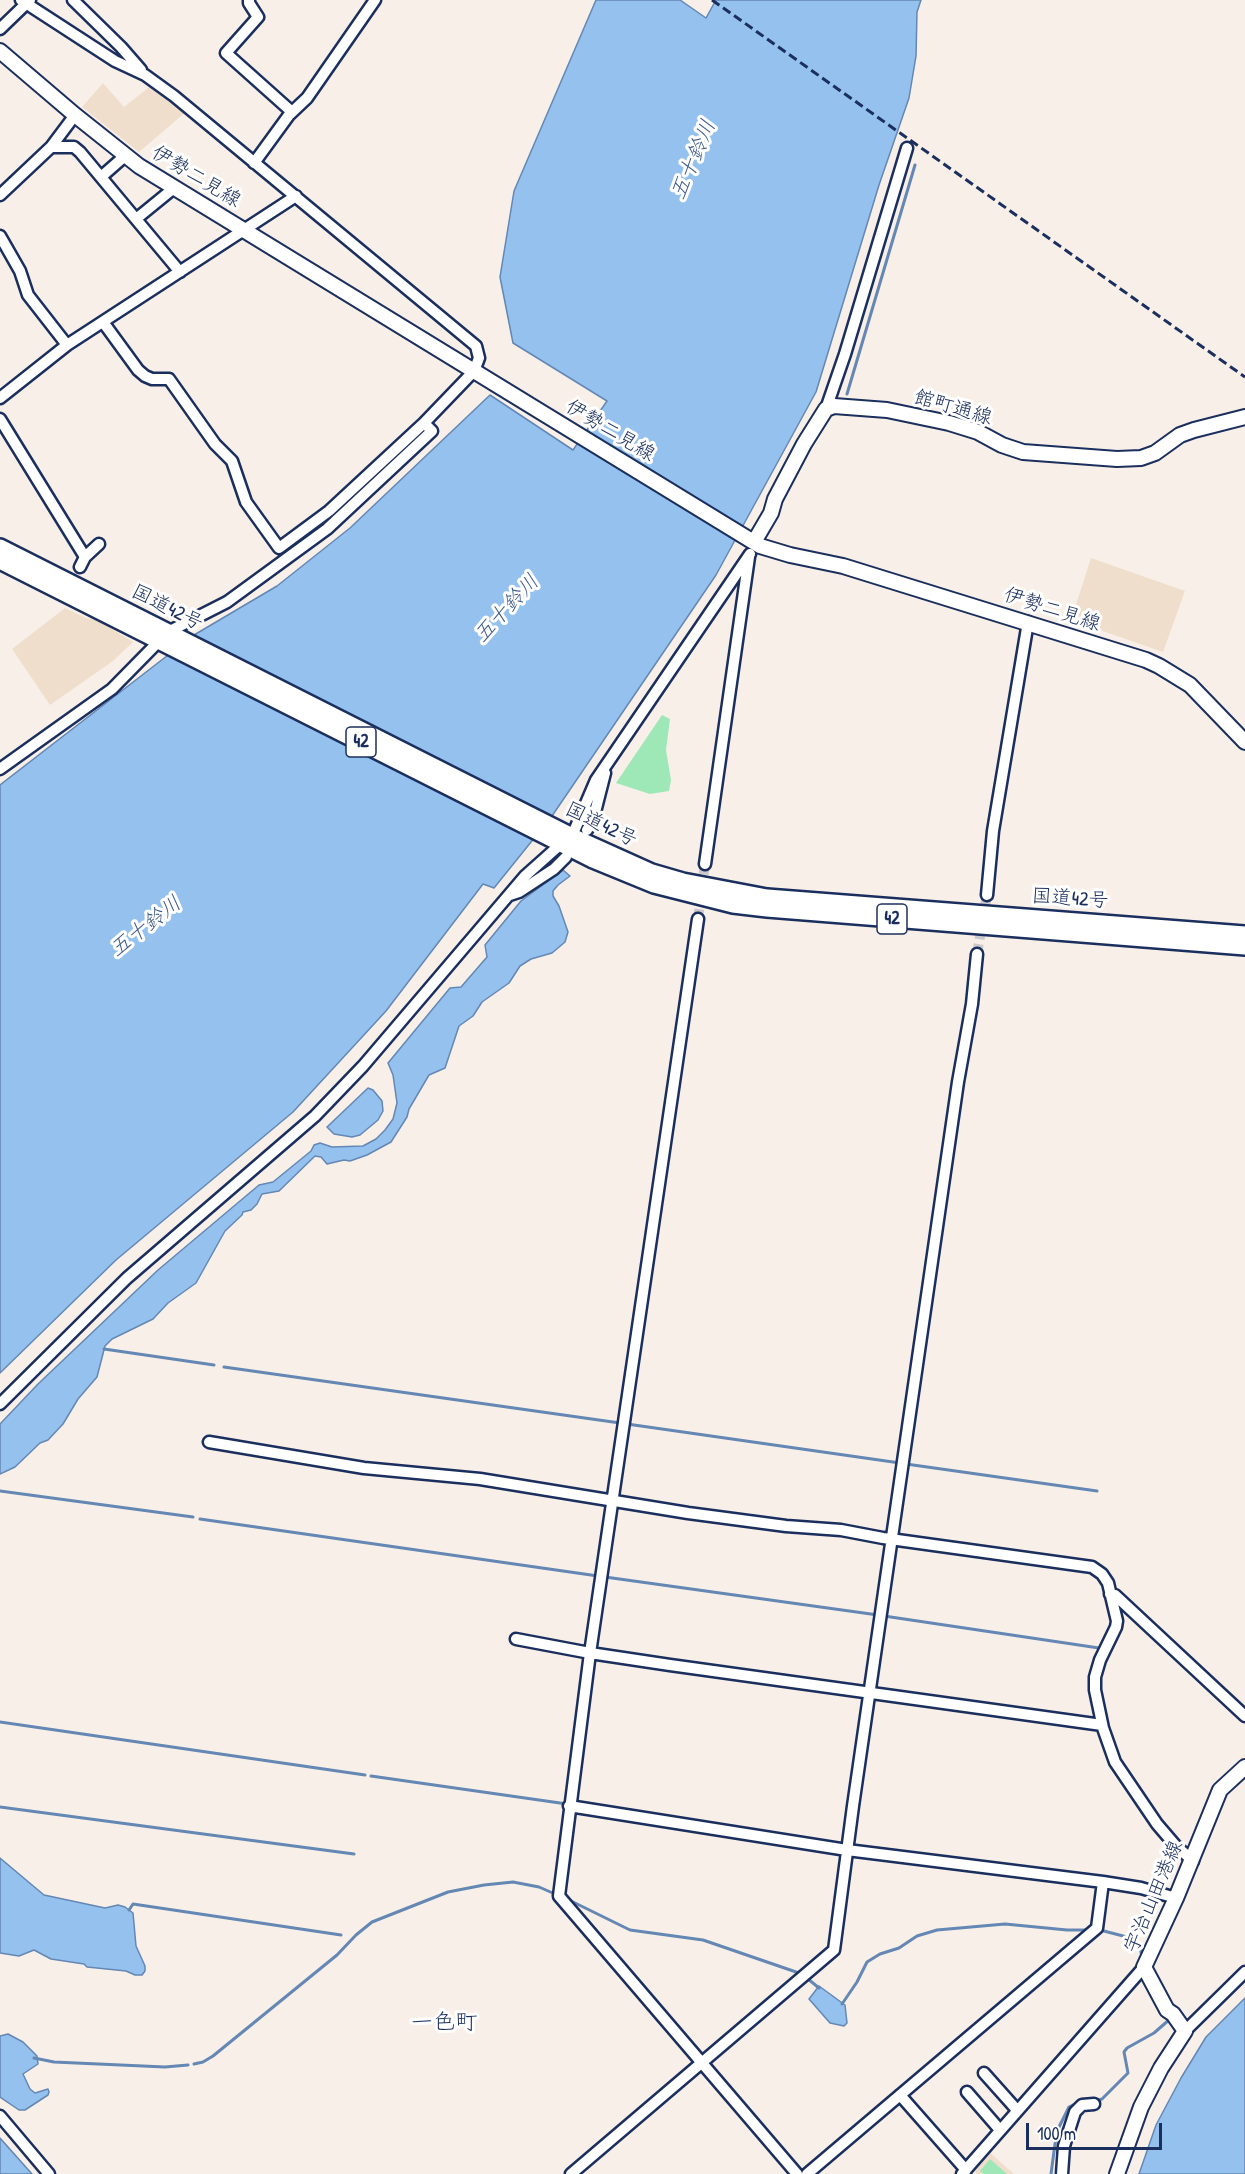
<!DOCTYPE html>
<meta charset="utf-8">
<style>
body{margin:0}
#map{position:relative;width:1245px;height:2174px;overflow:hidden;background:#f8f0e8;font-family:"Patrick Hand",sans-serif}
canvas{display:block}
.scale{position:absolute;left:1026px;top:2123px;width:136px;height:27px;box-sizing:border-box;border:3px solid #1b2f5e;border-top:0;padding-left:8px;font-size:18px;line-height:21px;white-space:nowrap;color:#1b2f5e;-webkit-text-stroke:4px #fff;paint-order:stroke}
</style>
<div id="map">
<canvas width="1245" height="2174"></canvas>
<div class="scale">100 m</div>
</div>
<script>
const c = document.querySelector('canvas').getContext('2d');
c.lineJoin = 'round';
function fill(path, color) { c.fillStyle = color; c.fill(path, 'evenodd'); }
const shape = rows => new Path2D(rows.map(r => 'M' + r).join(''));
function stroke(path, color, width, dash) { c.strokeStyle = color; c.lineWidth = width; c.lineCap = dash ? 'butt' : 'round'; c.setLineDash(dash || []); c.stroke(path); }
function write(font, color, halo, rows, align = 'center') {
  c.font = font + ' "Patrick Hand","Klee One",sans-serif'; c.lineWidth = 6; c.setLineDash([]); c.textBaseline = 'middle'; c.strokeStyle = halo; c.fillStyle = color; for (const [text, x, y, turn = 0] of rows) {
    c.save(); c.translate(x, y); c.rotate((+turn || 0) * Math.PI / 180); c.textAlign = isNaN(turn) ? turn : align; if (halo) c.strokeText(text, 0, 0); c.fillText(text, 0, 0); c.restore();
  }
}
fill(shape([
 [103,83,124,107,153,84,187,111,139,152,82,107],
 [1091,558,1185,591,1163,652,1071,620],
 [65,608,86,618,96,619,133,642,113,661,50,705,12,649],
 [987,2150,1014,2174,977,2174,971,2169]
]), '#efdecc');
fill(shape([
 [662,715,670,719,666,750,671,780,669,791,650,794,616,783],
 [990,2159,1007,2174,984,2174,980,2171]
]), '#9ee7b6');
const water = shape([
 [596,0,680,0,706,18,716,0,921,0,917,12,916,56,909,98,879,185,816,392,716,575,552,816,494,888,483,884,386,1011,293,1112,116,1260,0,1373,0,785,194,635,277,586,350,528,490,395,573,450,607,401,513,343,500,277,514,191,596,0],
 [563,870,570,876,558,885,553,891,553,896,559,906,568,932,565,942,552,953,531,959,520,966,509,983,482,1002,473,1016,459,1026,445,1068,429,1075,409,1109,407,1117,391,1142,367,1155,350,1161,344,1160,327,1164,321,1157,315,1156,279,1191,262,1194,257,1204,251,1210,243,1212,242,1215,225,1231,196,1283,168,1303,153,1319,112,1339,105,1346,97,1377,78,1399,63,1424,48,1440,40,1443,15,1467,0,1474,0,1424,38,1384,158,1270,259,1185,273,1182,311,1151,314,1145,320,1143,332,1147,363,1146,376,1139,385,1130,393,1119,397,1103,393,1075,388,1063,450,988,461,987,487,957,485,945,521,901,563,870],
 [368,1088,373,1090,382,1101,383,1111,378,1120,360,1135,352,1137,334,1134,327,1127,368,1088],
 [0,1858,44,1895,105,1908,118,1905,125,1907,133,1913,136,1946,145,1966,145,1971,142,1975,135,1975,126,1971,87,1967,84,1964,51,1959,34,1950,19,1956,0,1953,0,1858],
 [819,1986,845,2005,847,2023,844,2026,830,2023,809,1999,819,1986],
 [1245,1998,1245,2174,1139,2174,1156,2125,1181,2078,1206,2037,1245,1998],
 [8,2034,23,2042,37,2056,38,2064,23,2074,30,2089,35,2093,48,2089,49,2092,48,2095,25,2110,19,2110,0,2097,0,2036,8,2034],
 [0,2138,32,2174,0,2174,0,2138]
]);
fill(water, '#94c1ee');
stroke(water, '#6487b4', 1.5);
stroke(shape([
 [847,394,915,165],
 [104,1349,214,1365],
 [224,1367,620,1423],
 [627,1424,900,1463],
 [906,1464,1097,1491],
 [0,1491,193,1517],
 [200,1519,598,1576],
 [605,1577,878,1615],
 [884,1616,1099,1648],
 [0,1722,365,1775],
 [371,1776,567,1804],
 [0,1807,354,1854],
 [876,1848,891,1850],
 [569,1900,630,1930,703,1940,799,1973],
 [129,1910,133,1904,341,1935],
 [1100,1930,1127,1937,1136,1943,1140,1947,1142,1957],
 [808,1979,819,1988],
 [842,2004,857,1982,867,1962,880,1954,899,1948,917,1936,937,1930,1005,1924,1067,1930,1089,1930],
 [34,2058,54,2062,165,2067,188,2065],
 [194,2064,203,2062,213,2056,337,1955,356,1935,372,1922,448,1892,484,1885,513,1882,539,1887,555,1894],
 [1095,2101,1102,2099,1128,2073,1124,2052,1127,2048,1154,2033,1170,2019],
 [1051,2174,1055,2144,1059,2127,1069,2107,1079,2102]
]), '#6487b4', 3);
stroke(shape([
 [698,919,705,864],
 [977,954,987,895]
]), '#ccc9cc', 10, [10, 5]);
const minor = shape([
 [73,0,121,47,141,70],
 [249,0,249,3,258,17,226,53,292,112],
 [0,29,30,0],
 [51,147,74,147,80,152,180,272],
 [254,163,289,115,307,98,375,0],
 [101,177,126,155],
 [0,195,51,147,75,115],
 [136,219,174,188],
 [0,236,20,271,28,295,67,345],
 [103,322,138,370,145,376,152,379,169,379,215,444,232,461,246,502,279,548,329,511,424,423],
 [0,398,67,345,296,196],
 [826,409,845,354,907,148],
 [0,419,85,557,80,567],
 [85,557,99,544],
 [0,769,112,689,168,632,227,602,327,529,432,431,424,423,474,371,479,358,476,346,174,96,145,75,115,61,21,0],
 [587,830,593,820,605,773],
 [572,836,596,780,750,554],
 [705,864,749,557],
 [510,895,519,892,554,869,566,857],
 [987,895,993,831,1028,622],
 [698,919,590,1653,559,1896,797,2174],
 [0,1404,127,1278,315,1116,363,1066,525,876,562,843],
 [209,1442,364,1468,480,1479,688,1513,786,1526,841,1530,883,1538,1092,1567,1102,1574,1108,1583,1117,1621,1116,1627,1100,1660,1095,1677,1095,1690,1103,1728,1115,1762,1157,1824,1175,1845,1193,1861],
 [1110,1594,1115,1595,1245,1716],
 [516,1639,590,1653,670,1665,1102,1725],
 [569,1806,847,1850,1103,1882,1141,1888,1176,1898],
 [1185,2031,1245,1972],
 [984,2073,1017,2110],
 [967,2092,1000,2130],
 [900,2095,966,2170],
 [0,2116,49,2174],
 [571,2174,834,1950,853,1806,958,1082,972,1004,977,954],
 [807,2174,1097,1928,1103,1882],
 [962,2174,1144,1967],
 [1062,2174,1064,2146,1075,2112,1082,2105,1094,2104]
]);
const major = shape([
 [0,51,75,115,139,166,760,546,790,555,843,566,1146,660,1159,666,1190,685,1245,742],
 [754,542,771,513,775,499,804,444,826,409,834,406,887,410,949,423,978,432,1002,445,1023,452,1117,459,1141,458,1155,453,1180,435,1194,430,1245,417],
 [1117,2174,1141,2107,1161,2068,1185,2031,1173,2014,1167,2010,1144,1967,1176,1898,1220,1790,1245,1767]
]);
const highway = shape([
 [0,547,572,836,652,872,683,881,767,897,1245,934],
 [0,561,593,860,654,885,733,905,767,909,1245,947]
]);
stroke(minor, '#1b2f5e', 15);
stroke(major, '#1b2f5e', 18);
stroke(highway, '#1b2f5e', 20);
stroke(minor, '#fff', 10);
stroke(major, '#fff', 14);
stroke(highway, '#fff', 15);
stroke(shape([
 [712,0,1245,377]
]), '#1b2f5e', 3, [9, 4.5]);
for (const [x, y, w] of [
 [361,742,30],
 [892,919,30]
]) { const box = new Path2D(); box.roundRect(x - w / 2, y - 15, w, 30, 4.5); c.fillStyle = '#fff'; c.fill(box); stroke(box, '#1b2f5e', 1.5); }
write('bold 18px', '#1b2f5e', null, [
 ["42",361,742],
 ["42",892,919]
]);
write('20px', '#1b2f5e', '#fff', [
 ["伊勢二見線",196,177,31],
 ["館町通線",953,408,16],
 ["伊勢二見線",610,431,31],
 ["国道42号",167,608,27],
 ["伊勢二見線",1052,610,18],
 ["国道42号",601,825,26],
 ["国道42号",1070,899,4],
 ["宇治山田港線",1154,1897,-67]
]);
write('italic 21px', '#3f5b89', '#fff', [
 ["五十鈴川",694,160,-67],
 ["五十鈴川",507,609,-47],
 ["五十鈴川",146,927,-38]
]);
write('22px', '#1b2f5e', '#fff', [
 ["一色町",444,2023]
]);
</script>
